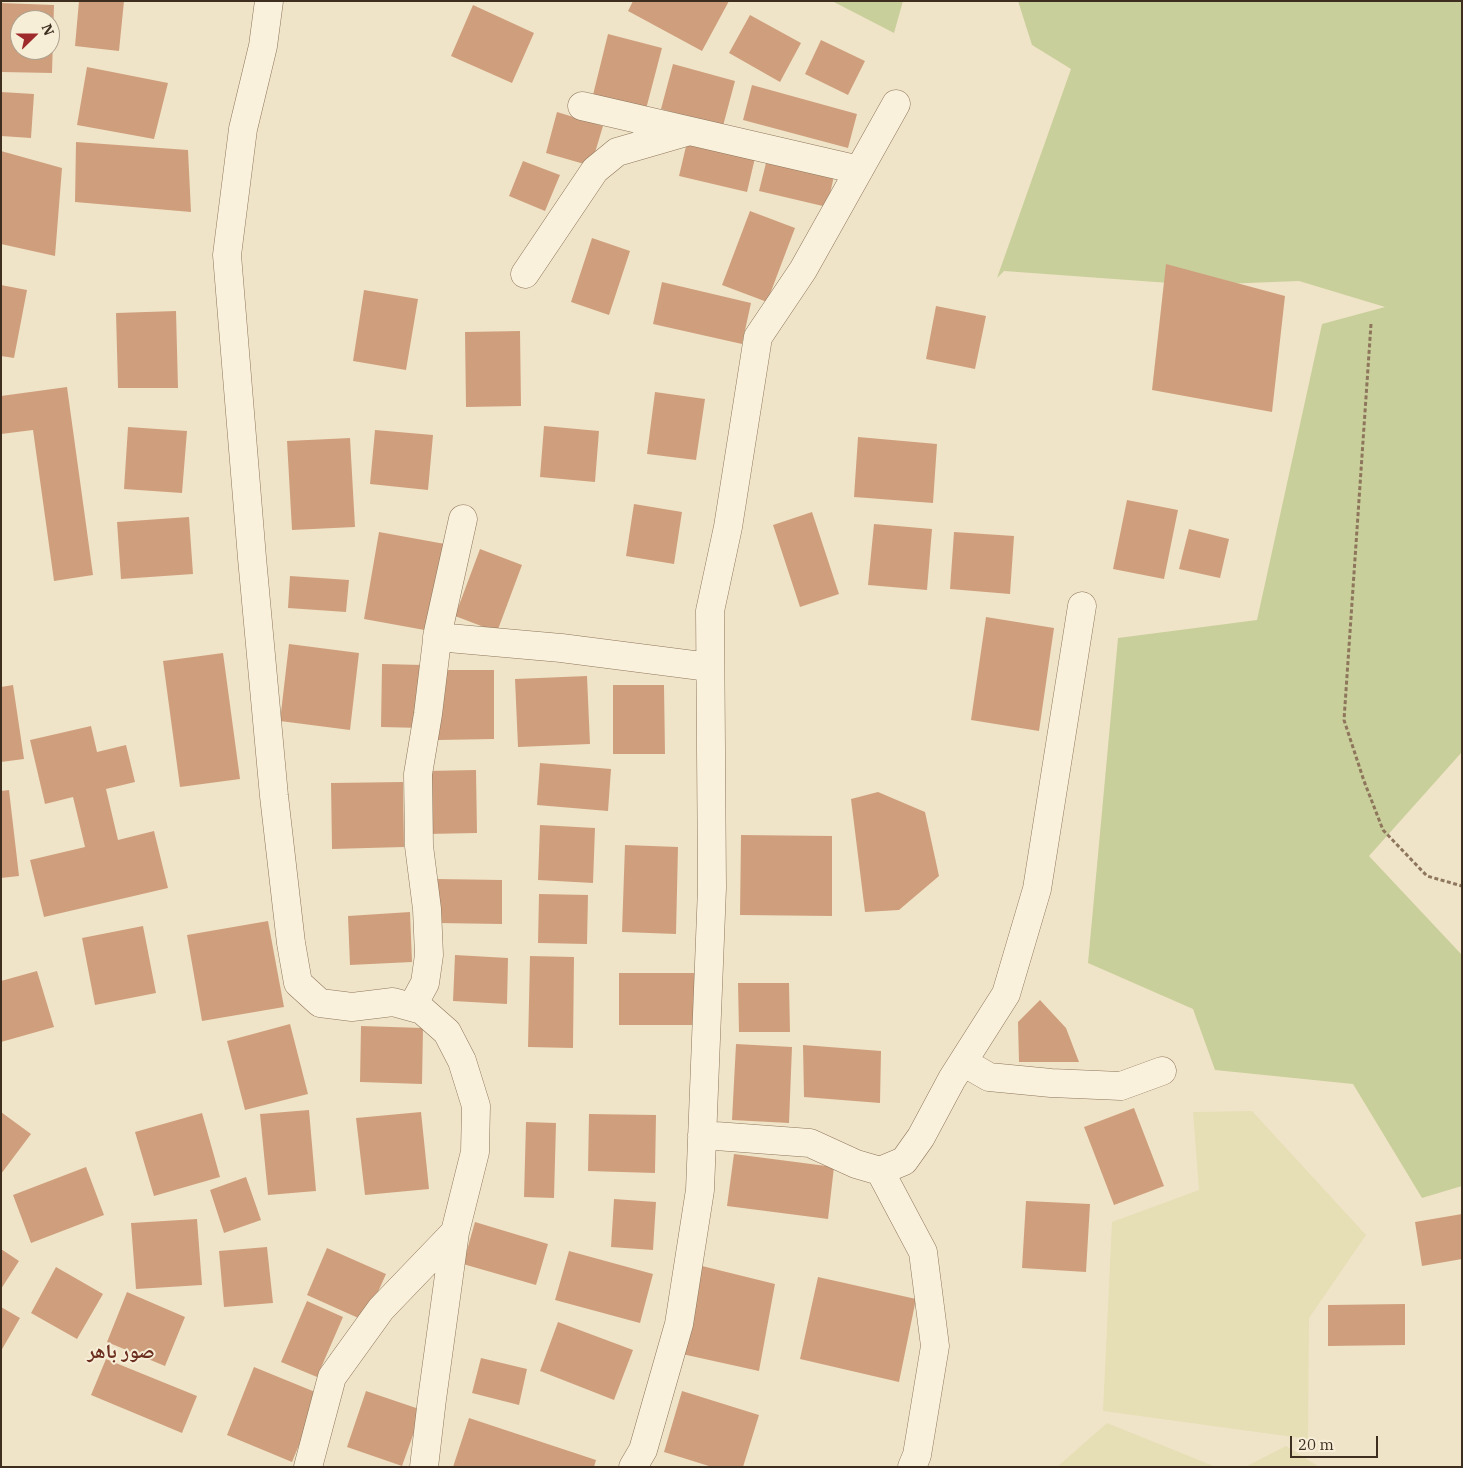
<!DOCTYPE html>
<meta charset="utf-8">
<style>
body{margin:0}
#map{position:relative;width:1463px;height:1468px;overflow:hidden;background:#f0e4c8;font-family:"IBM Plex Serif",serif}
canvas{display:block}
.frame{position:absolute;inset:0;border:2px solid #3d2e20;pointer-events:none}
.north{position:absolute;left:10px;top:10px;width:50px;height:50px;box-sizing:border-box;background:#f7eed8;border:1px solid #ada18e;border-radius:50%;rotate:68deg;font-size:14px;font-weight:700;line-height:20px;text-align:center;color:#3d2e20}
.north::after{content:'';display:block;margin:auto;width:18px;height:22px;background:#9e2a2b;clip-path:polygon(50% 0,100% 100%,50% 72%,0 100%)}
.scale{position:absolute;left:1290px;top:1436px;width:88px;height:22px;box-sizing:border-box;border:2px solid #3d2e20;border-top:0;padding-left:6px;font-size:15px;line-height:18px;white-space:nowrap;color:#3d2e20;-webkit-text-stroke:4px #f7eed8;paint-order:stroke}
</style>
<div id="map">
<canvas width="1463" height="1468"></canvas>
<div class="frame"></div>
<div class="north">N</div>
<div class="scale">20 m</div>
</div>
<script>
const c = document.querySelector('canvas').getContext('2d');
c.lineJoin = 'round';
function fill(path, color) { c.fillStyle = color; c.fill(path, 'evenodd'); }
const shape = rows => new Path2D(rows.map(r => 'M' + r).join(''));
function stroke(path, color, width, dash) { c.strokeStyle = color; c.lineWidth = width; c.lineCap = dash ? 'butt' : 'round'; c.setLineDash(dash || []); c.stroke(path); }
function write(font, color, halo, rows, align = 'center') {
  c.font = font + ' "IBM Plex Serif","Noto Naskh Arabic",serif'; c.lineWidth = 4; c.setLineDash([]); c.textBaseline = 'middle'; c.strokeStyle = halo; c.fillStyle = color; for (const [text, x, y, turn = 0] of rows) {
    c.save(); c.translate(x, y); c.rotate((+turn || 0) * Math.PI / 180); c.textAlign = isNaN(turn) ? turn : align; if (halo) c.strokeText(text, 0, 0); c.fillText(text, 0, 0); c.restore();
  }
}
fill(shape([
 [1252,1111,1366,1235,1309,1318,1308,1439,1103,1411,1112,1222,1199,1190,1193,1112],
 [1107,1423,1216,1467,1057,1467],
 [1286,1446,1319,1467,1245,1467]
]), '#e6deb5');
fill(shape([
 [832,1,903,1,894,33],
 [1018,1,1462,1,1462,752,1369,856,1462,955,1462,1186,1422,1198,1353,1084,1215,1070,1193,1009,1088,963,1118,638,1257,620,1322,324,1385,307,1299,281,1197,285,1004,271,997,278,1071,69,1032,45]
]), '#c9cf9b');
fill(shape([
 [79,1,124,1,119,51,75,46],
 [633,1,729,1,702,51,628,11],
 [1,3,54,5,52,73,1,72],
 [20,20,50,20,50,50,20,50],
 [473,5,534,33,512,83,451,56],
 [750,15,801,43,780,82,729,53],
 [608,34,662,48,645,113,592,99],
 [821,40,865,61,848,95,805,74],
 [673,64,735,81,723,126,661,109],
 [87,67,168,83,154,139,77,125],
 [752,85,857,114,848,148,743,120],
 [1,92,34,94,31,138,1,136],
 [557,112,603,126,591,166,546,153],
 [76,142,188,150,191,212,75,202],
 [687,142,755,158,747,192,679,176],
 [1,151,62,168,55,256,1,244],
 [767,159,834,176,827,207,759,191],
 [523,161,560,175,545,211,509,196],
 [750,211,795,228,767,302,722,285],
 [592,238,630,251,609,315,571,302],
 [1166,264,1285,296,1272,412,1152,390],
 [662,282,751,303,742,344,653,324],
 [1,285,27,290,14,358,1,356],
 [364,290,418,299,406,370,353,361],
 [936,306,986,316,975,369,926,359],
 [176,311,178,388,118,388,116,313],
 [520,331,521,406,466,407,465,332],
 [67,387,93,575,54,581,33,430,1,434,1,396],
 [655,392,705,399,696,460,647,454],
 [544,426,599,431,595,482,540,477],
 [128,427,187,431,182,493,124,489],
 [375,430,433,435,428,490,370,484],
 [858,437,937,444,933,503,854,497],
 [350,438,355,527,292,530,287,441],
 [1127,500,1178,510,1164,579,1113,569],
 [634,504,682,512,674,564,626,556],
 [812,512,839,594,800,607,773,525],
 [189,517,193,574,121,579,117,522],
 [874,524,932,529,927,590,868,585],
 [1189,529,1229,539,1220,578,1179,569],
 [379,532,445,544,430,631,364,619],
 [954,532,1014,536,1010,594,950,589],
 [480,549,522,565,497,632,455,616],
 [290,576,349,580,346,612,288,608],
 [986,617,1054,628,1039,731,971,720],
 [289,644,359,653,350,730,280,721],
 [223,653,240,779,180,787,163,661],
 [382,664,423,665,422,728,381,727],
 [437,670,494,670,494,739,438,740],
 [587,676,590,744,518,747,515,679],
 [13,685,24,759,1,762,1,687],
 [613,685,664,685,665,754,613,754],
 [91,726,97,752,126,745,135,782,106,789,118,840,154,831,168,888,44,917,30,860,85,847,73,797,45,804,30,740],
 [540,763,611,769,608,811,537,805],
 [476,770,477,833,427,834,426,771],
 [403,782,404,847,332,849,331,783],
 [9,790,19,876,1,878,1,791],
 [878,792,925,812,939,876,899,910,865,912,851,799],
 [540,825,595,828,593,883,538,880],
 [741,835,832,836,832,916,740,915],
 [625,845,678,847,676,934,622,932],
 [437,879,502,880,502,924,437,923],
 [539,894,588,895,587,944,538,943],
 [410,912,412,962,350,965,348,916],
 [268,921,284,1007,202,1021,187,935],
 [143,926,156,993,95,1005,82,938],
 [455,955,508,958,507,1004,453,1001],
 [530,956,574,957,573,1048,528,1047],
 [37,971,54,1027,1,1042,1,981],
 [619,973,696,973,696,1025,619,1025],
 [738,983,789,983,790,1032,739,1032],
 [1040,1000,1066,1028,1079,1062,1019,1062,1018,1022],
 [290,1024,308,1094,245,1110,227,1041],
 [361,1026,423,1028,422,1084,360,1082],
 [736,1044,792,1047,789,1123,732,1120],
 [803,1045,881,1051,880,1103,804,1097],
 [1134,1108,1164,1186,1114,1205,1084,1127],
 [309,1110,316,1191,268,1195,260,1114],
 [1,1112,31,1134,1,1174],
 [421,1112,429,1189,365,1195,356,1118],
 [202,1113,220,1177,154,1196,135,1132],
 [589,1114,656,1115,655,1173,588,1171],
 [526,1122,556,1123,554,1198,524,1197],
 [734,1154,834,1167,828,1219,727,1206],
 [86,1167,104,1215,31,1243,13,1195],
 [246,1177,261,1220,224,1233,210,1190],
 [614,1199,656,1202,653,1250,611,1247],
 [1026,1201,1090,1204,1086,1272,1022,1268],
 [1462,1214,1462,1259,1422,1266,1415,1222],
 [197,1219,202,1285,136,1289,131,1223],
 [475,1222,548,1244,536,1285,463,1264],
 [267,1247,273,1303,224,1307,219,1251],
 [327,1248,386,1274,365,1321,307,1295],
 [1,1249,19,1261,1,1289],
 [569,1251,653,1274,640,1323,555,1300],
 [698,1265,775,1284,759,1371,682,1354],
 [56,1267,103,1294,77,1339,31,1313],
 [818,1277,916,1299,899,1382,800,1359],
 [127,1292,185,1317,165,1366,107,1342],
 [307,1301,343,1317,317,1377,281,1362],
 [1405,1304,1405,1345,1328,1346,1328,1305],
 [1,1307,20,1318,1,1351],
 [558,1322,633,1350,614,1400,540,1371],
 [481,1358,527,1369,519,1405,472,1393],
 [106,1359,197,1396,182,1433,91,1395],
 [254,1367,320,1394,292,1462,227,1435],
 [366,1391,422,1410,402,1466,347,1447],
 [682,1391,759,1415,743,1467,712,1467,664,1452],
 [469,1418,596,1460,594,1467,453,1467]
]), '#cf9f7d');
const minor = shape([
 [269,1,263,46,243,129,227,255,252,558,274,796,291,943,298,983,320,1003,352,1007,393,1002,422,1010,447,1032,462,1061,476,1106,475,1152,455,1232,432,1399,424,1467],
 [582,106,859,170],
 [525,274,595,170,617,152,686,132],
 [437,637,561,648,709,667],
 [412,1007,425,983,429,955,427,909,419,846,418,774,428,714,438,632,463,519],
 [963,1062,989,1077,1051,1083,1121,1086,1162,1071],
 [702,1135,810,1143,856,1164,880,1171,904,1161,921,1137,952,1079,1006,994,1037,889,1082,606],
 [880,1171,923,1252,935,1346,917,1455,912,1467],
 [308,1467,332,1377,381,1309,455,1232],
 [633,1467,643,1450,679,1324,700,1190,712,888,710,611,728,527,758,337,803,270,896,104]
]);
stroke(minor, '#8d765c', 29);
stroke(shape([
 [1371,324,1344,720,1364,781,1383,830,1427,876,1462,886]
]), '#8d765c', 3, [4, 2.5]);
stroke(minor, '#faf1dc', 28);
write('bold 20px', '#6b2e1e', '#f7eed8', [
 ["صور باهر",121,1352]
]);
</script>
